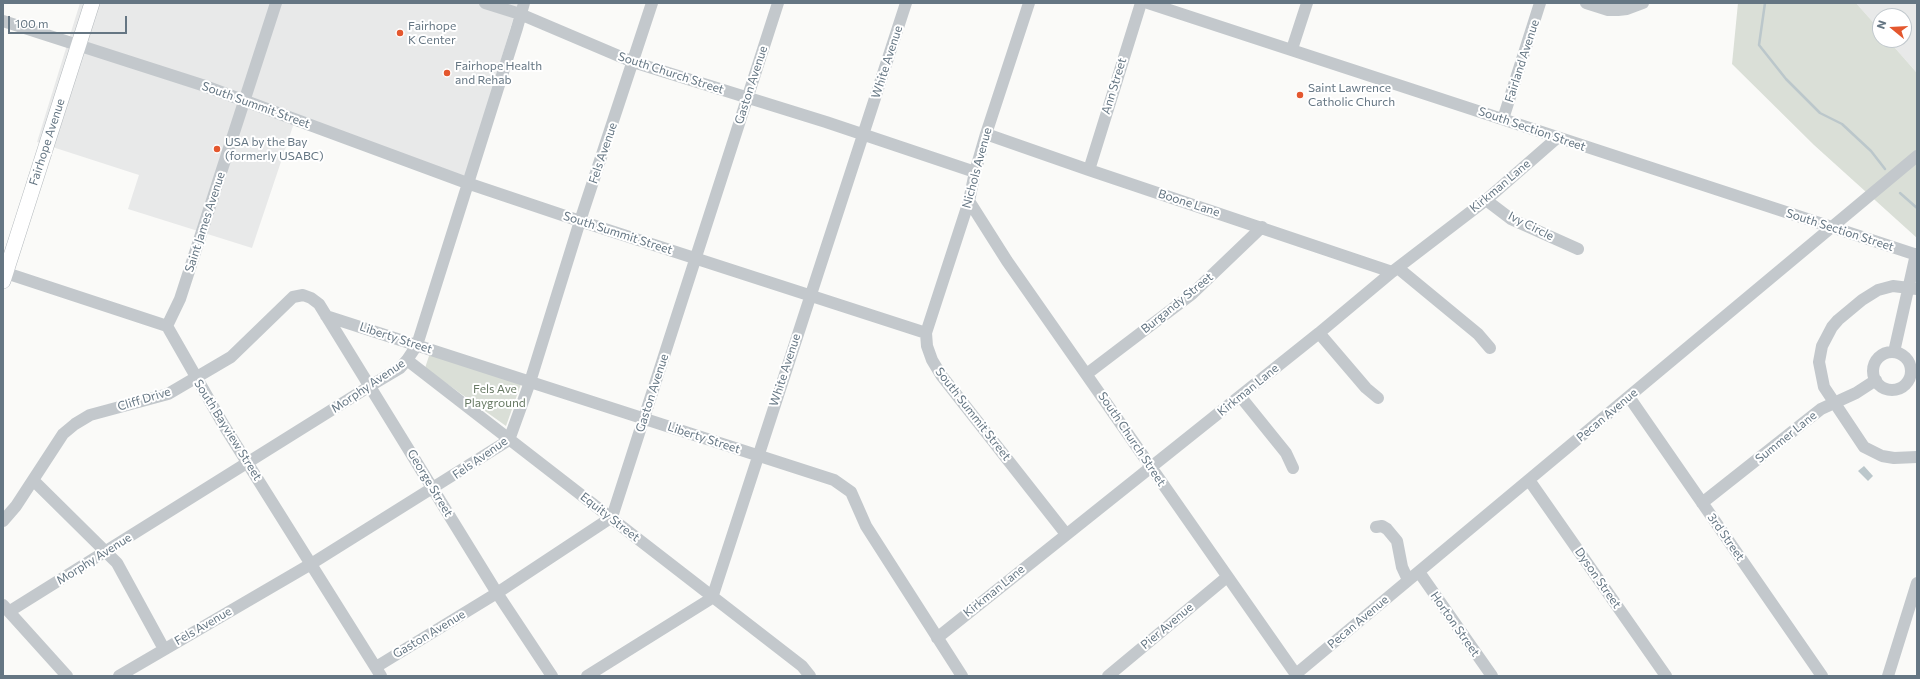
<!DOCTYPE html>
<style>
body{margin:0}
#map{position:relative;width:1920px;height:679px;overflow:hidden;background:#fafaf8;font-family:Commissioner,sans-serif}
canvas{display:block}
.frame{position:absolute;inset:0;border:4px solid #657683;pointer-events:none}
.north{position:absolute;left:1872px;top:8px;width:40px;height:40px;box-sizing:border-box;background:#fff;border:1px solid #c1c8cd;border-radius:50%;rotate:288deg;font-size:11px;font-weight:700;line-height:16px;text-align:center;color:#657683}
.north::after{content:'';display:block;margin:auto;width:14px;height:18px;background:#e4572e;clip-path:polygon(50% 0,100% 100%,50% 72%,0 100%)}
.scale{position:absolute;left:8px;top:16px;width:119px;height:18px;box-sizing:border-box;border:2px solid #657683;border-top:0;padding-left:5px;font-size:12px;line-height:14px;white-space:nowrap;color:#657683;-webkit-text-stroke:3px #fff;paint-order:stroke}
</style>
<div id="map">
<canvas width="1920" height="679"></canvas>
<div class="frame"></div>
<div class="north">N</div>
<div class="scale">100 m</div>
</div>
<script>
const c = document.querySelector('canvas').getContext('2d');
c.lineJoin = 'round';
function fill(path, color) { c.fillStyle = color; c.fill(path, 'evenodd'); }
const shape = rows => new Path2D(rows.map(r => 'M' + r).join(''));
function stroke(path, color, width, dash) { c.strokeStyle = color; c.lineWidth = width; c.lineCap = dash ? 'butt' : 'round'; c.setLineDash(dash || []); c.stroke(path); }
function write(font, color, halo, rows, align = 'center') {
  c.font = font + ' Commissioner,sans-serif'; c.lineWidth = 4; c.setLineDash([]); c.textBaseline = 'middle'; c.strokeStyle = halo; c.fillStyle = color; for (const [text, x, y, turn = 0] of rows) {
    c.save(); c.translate(x, y); c.rotate((+turn || 0) * Math.PI / 180); c.textAlign = isNaN(turn) ? turn : align; if (halo) c.strokeText(text, 0, 0); c.fillText(text, 0, 0); c.restore();
  }
}
fill(shape([
 [80,3,518,3,463,186,294,123,252,248,128,209,139,175,37,142],
 [1856,3,1917,3,1917,73,1888,40,1904,40,1904,16,1880,16,1880,30]
]), '#e8e9e9');
fill(shape([
 [1738,3,1856,3,1880,30,1880,40,1888,40,1917,73,1917,238,1814,145,1732,64],
 [430,353,521,384,506,426,425,368]
]), '#dadfd7');
fill(shape([
 [1864,466,1873,476,1868,481,1858,471]
]), '#bbc7cb');
stroke(shape([
 [1765,3,1759,45,1786,79,1820,113,1842,124,1871,151,1885,169],
 [1900,193,1917,208]
]), '#bbc7cb', 2.5);
const major = shape([
 [3,281,92,3]
]);
stroke(major, '#b5babe', 16);
stroke(shape([
 [485,3,520,14,633,62,826,122,975,172],
 [1029,3,986,134,975,172,969,201,926,333,927,346,932,360,941,375,1066,534],
 [1148,3,1917,255],
 [1586,3,1608,10,1618,10,1627,9,1643,3],
 [3,21,202,85,467,183,580,221,926,333],
 [1292,49,1307,3],
 [1503,119,1540,3],
 [986,134,1089,170,1392,272],
 [1089,170,1141,3],
 [1486,200,1511,219,1578,249],
 [969,201,1007,261,1297,676],
 [1398,268,1478,334,1490,348],
 [3,272,167,326,223,424,381,676],
 [1917,289,1893,286,1878,290,1862,300,1838,320,1832,327,1822,346,1819,362,1824,387,1864,447,1882,456,1894,458,1917,457],
 [326,316,834,480,851,492,866,526,962,676],
 [167,326,180,299,276,3],
 [1319,333,1366,388,1378,398],
 [1894,352,1916,254],
 '1873 371a19 19 0 1 1 38 0a19 19 0 1 1-38 0Z',
 [407,360,802,666,810,676],
 [1088,373,1192,294,1262,227],
 [1240,396,1286,453,1293,468],
 [1629,397,1822,676],
 [33,480,117,563,164,649],
 [1529,480,1666,676],
 [1702,503,1821,409,1856,393,1876,380],
 [3,521,16,506,63,434,75,424,90,415,168,394,231,357,293,297,303,295,311,298,319,304,497,593,552,676],
 [1376,527,1382,526,1387,529,1397,541,1402,567,1408,580],
 [1419,572,1492,676],
 [3,605,67,676],
 [10,611,370,386,400,368,407,360,417,345,517,28,524,3],
 [937,638,1319,333,1392,272,1486,200,1557,138],
 [376,667,497,593,612,517,778,3],
 [1296,674,1917,156],
 [119,676,311,564,509,440,530,382,580,221,652,3],
 [587,676,712,598,906,3],
 [1108,676,1227,577],
 [1888,676,1917,583]
]), '#c3c8cc', 12);
stroke(major, '#fff', 15);
for (const [x, y, r, color] of [
 [400,33,4,"#e4572e"],
 [447,73,4,"#e4572e"],
 [1300,95,4,"#e4572e"],
 [217,149,4,"#e4572e"]
]) { const dot = new Path2D(); dot.arc(x, y, r, 0, 2 * Math.PI); c.fillStyle = color; c.fill(dot); stroke(dot, '#fff', 1.5); }
write('12px', '#657683', '#fff', [
 ["Fairhope",408,26],
 ["K Center",408,40],
 ["Fairhope Health",455,66],
 ["and Rehab",455,80],
 ["Saint Lawrence",1308,88],
 ["Catholic Church",1308,102],
 ["USA by the Bay",225,142],
 ["(formerly USABC)",225,156]
], 'left');
write('12px', '#657683', '#fff', [
 ["Fairland Avenue",1522,61,-72],
 ["White Avenue",887,62,-72],
 ["South Church Street",671,73,18],
 ["Gaston Avenue",751,85,-72],
 ["Ann Street",1114,86,-73],
 ["South Summit Street",256,105,20],
 ["South Section Street",1532,129,19],
 ["Fairhope Avenue",47,142,-72],
 ["Fels Avenue",603,153,-71],
 ["Nichols Avenue",977,168,-75],
 ["Kirkman Lane",1500,186,-40],
 ["Boone Lane",1189,203,18],
 ["Saint James Avenue",205,222,-72],
 ["Ivy Circle",1531,226,27],
 ["South Section Street",1840,230,18],
 ["South Summit Street",618,233,18],
 ["Burgandy Street",1177,303,-39],
 ["Liberty Street",396,338,18],
 ["White Avenue",785,370,-72],
 ["Morphy Avenue",368,386,-34],
 ["Kirkman Lane",1248,390,-39],
 ["Gaston Avenue",652,393,-72],
 ["Cliff Drive",144,399,-17],
 ["South Summit Street",973,414,52],
 ["Pecan Avenue",1607,415,-40],
 ["South Bayview Street",228,430,58],
 ["Summer Lane",1786,437,-39],
 ["Liberty Street",704,438,18],
 ["South Church Street",1132,439,56],
 ["Fels Avenue",480,458,-35],
 ["George Street",430,483,59],
 ["Equity Street",610,517,38],
 ["3rd Street",1726,537,55],
 ["Morphy Avenue",94,559,-32],
 ["Dyson Street",1598,578,55],
 ["Kirkman Lane",994,591,-39],
 ["Pecan Avenue",1358,622,-40],
 ["Horton Street",1455,624,55],
 ["Fels Avenue",203,626,-30],
 ["Pier Avenue",1167,626,-40],
 ["Gaston Avenue",429,634,-31]
]);
write('12px', '#687a64', '#fff', [
 ["Fels Ave",495,389],
 ["Playground",495,403]
]);
</script>
